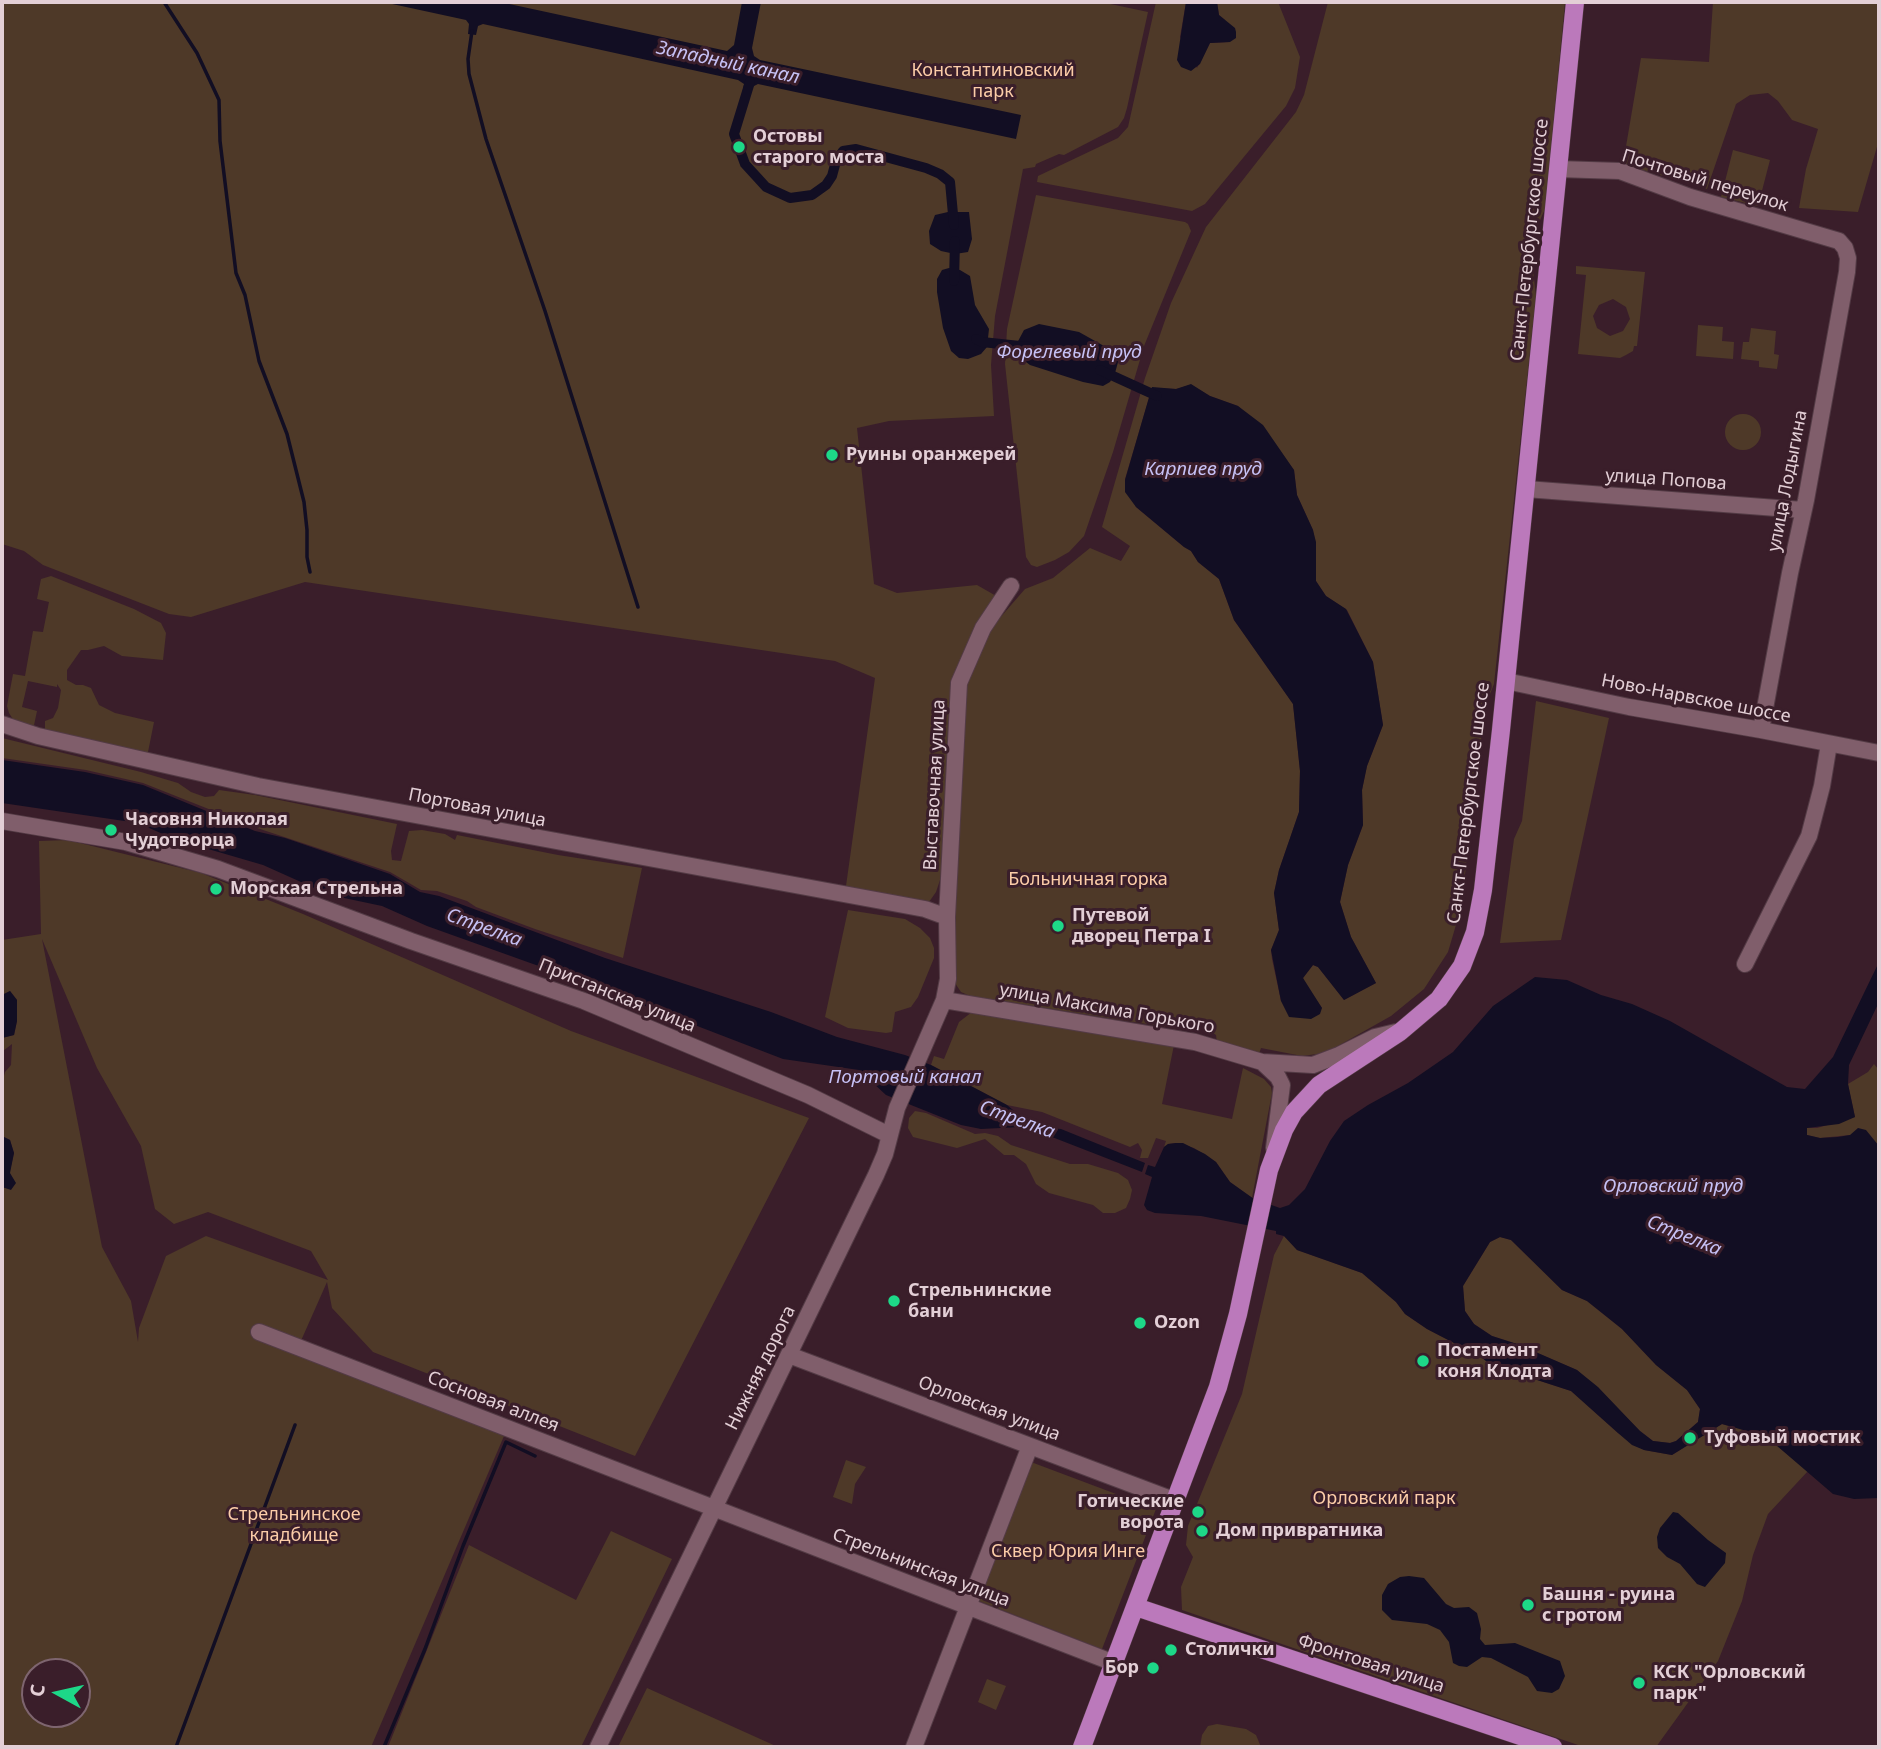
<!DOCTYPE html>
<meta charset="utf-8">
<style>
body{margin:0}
#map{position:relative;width:1881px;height:1749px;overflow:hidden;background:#3a1e2a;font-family:"Noto Sans",sans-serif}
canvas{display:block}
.frame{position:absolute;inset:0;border:4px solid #e3cfd6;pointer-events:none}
.north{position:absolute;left:21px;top:1658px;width:70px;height:70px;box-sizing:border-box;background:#3a1e2a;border:2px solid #7e656f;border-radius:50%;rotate:278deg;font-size:19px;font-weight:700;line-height:28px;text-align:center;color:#e3cfd6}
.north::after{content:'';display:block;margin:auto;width:24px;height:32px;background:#1dd888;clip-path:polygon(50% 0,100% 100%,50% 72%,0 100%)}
</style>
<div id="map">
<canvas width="1881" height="1749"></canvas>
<div class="frame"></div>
<div class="north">С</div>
</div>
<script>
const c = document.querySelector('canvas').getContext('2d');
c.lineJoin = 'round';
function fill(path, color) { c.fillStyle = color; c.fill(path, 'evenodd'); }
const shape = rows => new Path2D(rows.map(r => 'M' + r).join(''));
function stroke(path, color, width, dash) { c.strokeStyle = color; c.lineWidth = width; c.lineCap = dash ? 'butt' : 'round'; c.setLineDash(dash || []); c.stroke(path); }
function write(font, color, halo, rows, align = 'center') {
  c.font = font + ' "Noto Sans",sans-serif'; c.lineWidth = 6; c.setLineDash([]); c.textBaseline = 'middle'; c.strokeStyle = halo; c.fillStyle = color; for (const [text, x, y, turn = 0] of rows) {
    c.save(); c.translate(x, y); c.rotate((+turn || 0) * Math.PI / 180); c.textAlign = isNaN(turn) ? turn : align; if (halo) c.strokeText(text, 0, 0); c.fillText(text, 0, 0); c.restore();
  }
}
fill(shape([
 [2,2,1101,2,1148,12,1127,108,1124,118,1118,127,1064,155,1059,154,1036,164,1035,167,1023,169,995,316,991,365,994,416,889,421,857,428,874,584,897,593,977,585,998,597,977,626,951,685,943,871,936,892,929,902,852,889,846,886,875,678,835,661,305,582,191,617,169,614,43,565,24,551,2,544],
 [1156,2,1186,2,1180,37,1197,68,1210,43,1230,42,1225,20,1219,15,1217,2,1278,2,1300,57,1295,88,1286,106,1205,204,1192,211,1037,182,1038,176,1118,138,1128,127],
 [1328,2,1565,2,1545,209,1537,227,1533,270,1536,296,1494,684,1485,707,1461,908,1448,952,1424,989,1391,1016,1336,1047,1317,1054,1302,1056,1261,1048,1259,1054,1217,1043,1216,1035,1201,1024,1191,1031,970,996,961,992,955,983,954,918,966,682,992,627,1025,589,1053,578,1090,548,1121,561,1130,546,1102,527,1145,378,1171,303,1206,227,1296,112,1304,95],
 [1191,385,1210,396,1238,406,1279,450,1294,470,1297,495,1313,530,1316,581,1326,596,1347,610,1373,662,1383,725,1367,766,1362,790,1363,825,1348,865,1340,902,1351,937,1376,983,1344,1000,1318,967,1313,965,1303,978,1305,984,1322,1008,1281,1001,1272,959,1271,950,1279,930,1274,893,1279,870,1299,812,1300,771,1293,704,1234,620,1219,579,1198,562,1191,551,1184,547,1136,507,1125,479,1152,388,1176,389],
 [1713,2,1879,2,1879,140,1858,212,1799,208,1806,169,1818,129,1792,120,1778,101,1768,93,1750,95,1736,104,1707,189,1623,164,1641,58,1709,62],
 [1733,150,1770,160,1758,206,1721,197],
 [1036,195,1185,222,1188,224,1191,231,1144,346,1113,452,1084,536,1069,552,1055,560,1037,567,1031,565,1026,557,1005,364,1007,329],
 [1576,266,1645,272,1637,346,1634,346,1633,351,1626,355,1620,358,1578,354,1586,275,1576,274],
 [1613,299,1626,307,1630,319,1623,331,1610,336,1597,328,1593,316,1599,305],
 [1698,325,1723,327,1722,341,1734,342,1733,359,1696,356],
 [1751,328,1776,331,1774,354,1779,355,1777,369,1759,367,1759,361,1741,359,1743,342,1749,342],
 '1725 432a18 18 0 1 1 36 0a18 18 0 1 1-36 0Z',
 [51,576,134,609,161,623,166,633,163,660,122,656,104,646,88,650,81,650,67,670,67,680,76,685,83,685,91,688,99,705,115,713,154,722,147,757,45,730,45,721,53,718,58,708,61,690,57,684,57,687,28,681,22,707,37,711,33,730,14,721,9,713,7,706,13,674,25,676,33,631,43,632,49,602,37,599,41,579],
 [1536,701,1609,718,1561,940,1500,943,1514,839,1522,821],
 [2,738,141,772,178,783,191,792,205,797,214,796,219,790,255,795,397,824,391,851,392,860,401,861,409,831,422,830,445,834,455,840,457,835,558,855,642,868,623,958,535,929,476,907,467,901,437,891,421,890,390,872,254,827,143,783,86,770,2,758],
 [68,840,201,873,303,914,571,1031,809,1118,635,1456,373,1352,332,1308,327,1282,296,1352,504,1436,371,1747,2,1747,2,1187,6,1188,14,1153,10,1140,2,1136,2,1083,5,1072,11,1065,12,1044,3,1051,2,1038,14,1035,17,1021,17,1000,10,991,2,995,2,940,41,934,39,841],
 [42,939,97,1068,141,1146,155,1209,174,1224,208,1212,311,1251,328,1280,206,1236,166,1256,139,1328,138,1342,131,1301,102,1247],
 [35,1672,77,1672,77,1714,35,1714],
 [848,910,905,919,920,928,930,938,934,948,934,958,918,997,911,1007,895,1012,892,1032,886,1033,848,1028,825,1017],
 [972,1012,1174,1045,1162,1104,1232,1119,1243,1068,1264,1079,1271,1087,1272,1093,1252,1198,1230,1182,1216,1162,1194,1148,1176,1143,1168,1144,1164,1147,1166,1141,1156,1138,1148,1158,1140,1158,1142,1150,1138,1143,1130,1147,1042,1112,1007,1105,931,1065,934,1056,944,1059,959,1022],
 [1874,1064,1879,1070,1879,1146,1850,1135,1820,1138,1807,1135,1807,1128,1817,1128,1855,1117,1848,1084,1868,1072],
 [915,1111,926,1113,975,1134,985,1133,998,1136,1011,1145,1070,1164,1088,1164,1118,1173,1128,1180,1132,1190,1130,1199,1126,1208,1115,1213,1103,1213,1093,1205,1049,1193,1036,1184,1026,1164,1014,1155,1004,1155,985,1139,957,1148,913,1137,908,1128,909,1118],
 [1284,1236,1297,1250,1362,1273,1396,1302,1405,1314,1427,1329,1481,1357,1491,1365,1571,1391,1618,1433,1644,1450,1672,1455,1722,1424,1754,1433,1776,1445,1808,1471,1768,1514,1753,1555,1742,1601,1718,1661,1656,1747,1581,1746,1182,1610,1181,1587,1193,1557,1186,1545,1188,1526,1242,1394,1274,1255],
 [1500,1237,1511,1240,1562,1290,1587,1301,1622,1329,1656,1365,1687,1390,1700,1409,1698,1422,1676,1441,1670,1443,1653,1441,1640,1431,1577,1370,1517,1344,1492,1336,1474,1324,1465,1311,1463,1286,1490,1242],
 [846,1460,866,1467,855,1484,852,1504,833,1497],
 [1031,1462,1156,1509,1102,1649,979,1601],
 [611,1531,672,1559,581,1747,388,1747,469,1545,576,1600],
 [987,1679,1006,1686,996,1710,978,1702],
 [647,1688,778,1747,618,1747],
 [1217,1724,1246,1729,1256,1735,1261,1747,1200,1747,1202,1735,1208,1726]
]), '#4e3928');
fill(shape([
 [383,2,500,2,727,51,734,45,742,2,761,2,752,48,754,56,760,60,1021,115,1016,139,758,84,752,87,749,96,742,95,744,84,738,80,483,24,478,26,476,35,468,34,469,24,466,20],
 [1186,2,1217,2,1219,15,1235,28,1236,32,1236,38,1230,42,1210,43,1200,64,1191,71,1181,67,1177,60],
 [948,212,969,212,972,239,968,252,955,254,941,251,930,244,929,231,935,215],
 [949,268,960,270,970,276,975,305,989,329,987,347,981,354,968,359,959,358,951,351,943,328,937,292,937,279,942,270],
 [1039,324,1079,332,1120,355,1115,373,1110,382,1103,386,1083,382,1030,365,1018,356,1016,345,1024,330],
 [1191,384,1210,396,1238,406,1263,425,1294,470,1297,495,1313,530,1316,542,1316,581,1326,596,1346,609,1373,662,1383,725,1367,766,1362,790,1363,825,1348,865,1340,902,1351,937,1376,983,1344,1000,1318,967,1313,965,1303,978,1322,1008,1320,1014,1311,1019,1289,1017,1281,1001,1271,950,1279,930,1274,893,1279,870,1299,812,1300,771,1293,704,1234,620,1219,579,1198,562,1191,551,1184,547,1136,507,1125,492,1125,480,1152,387,1176,389],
 [2,760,85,772,143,785,255,831,285,838,390,874,420,892,439,896,605,958,771,1012,837,1037,905,1055,931,1065,1007,1105,1020,1116,1051,1128,1061,1129,1145,1163,1142,1172,1034,1130,1020,1127,981,1129,961,1125,886,1095,859,1070,783,1059,575,979,427,926,382,906,330,895,263,865,174,839,138,823,2,803],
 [1879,962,1879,1002,1849,1065,1848,1084,1855,1117,1839,1124,1807,1128,1807,1135,1820,1138,1838,1137,1850,1135,1858,1128,1866,1130,1879,1146,1879,1498,1854,1499,1833,1494,1776,1445,1754,1433,1722,1424,1672,1455,1644,1450,1632,1445,1618,1433,1571,1391,1491,1365,1481,1357,1427,1329,1405,1314,1396,1302,1362,1273,1297,1250,1284,1236,1276,1234,1276,1231,1201,1216,1155,1213,1147,1210,1144,1205,1152,1177,1145,1174,1148,1165,1155,1167,1164,1147,1168,1144,1176,1143,1183,1143,1205,1154,1216,1162,1230,1182,1254,1199,1280,1208,1289,1205,1305,1189,1330,1141,1344,1121,1368,1105,1408,1083,1453,1052,1493,1006,1535,977,1567,980,1601,995,1632,1004,1670,1021,1787,1087,1805,1089,1833,1057],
 [1500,1237,1511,1240,1562,1290,1587,1301,1622,1329,1656,1365,1687,1390,1700,1409,1698,1422,1676,1441,1670,1443,1653,1441,1640,1431,1598,1387,1577,1370,1517,1344,1492,1336,1474,1324,1465,1311,1463,1286,1490,1242],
 [10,991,17,1000,17,1021,14,1035,2,1038,2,995],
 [2,1136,10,1140,14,1153,10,1173,16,1183,11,1190,2,1187],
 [1673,1512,1678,1513,1708,1540,1726,1553,1725,1563,1705,1587,1697,1584,1680,1564,1667,1557,1658,1548,1657,1537,1660,1528],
 [1409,1576,1424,1578,1446,1604,1454,1608,1469,1607,1477,1613,1481,1629,1480,1639,1485,1645,1515,1643,1560,1661,1565,1676,1559,1689,1552,1693,1537,1691,1528,1677,1491,1658,1482,1657,1467,1667,1459,1666,1453,1663,1449,1642,1440,1630,1427,1624,1392,1620,1382,1610,1382,1595,1388,1584,1400,1577]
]), '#120e23');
stroke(shape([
 [164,2,197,53,219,100,220,141,236,273,245,295,259,361,287,434,304,502,307,530,307,557,310,572],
 [472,31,468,59,469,74,486,139,545,311,638,607],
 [176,1747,295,1425],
 [384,1747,425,1649,463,1546,506,1442,535,1456]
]), '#120e23', 3.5);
stroke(shape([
 [750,82,734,134,745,164,766,187,790,198,812,195,826,185,832,176,836,161,843,151,856,149,926,168,940,174,950,182,954,225],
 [954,281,955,241],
 [976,339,982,342,1029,347],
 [1100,370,1157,396]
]), '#120e23', 10);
const minor = shape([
 [1558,169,1620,171,1690,197,1839,241,1845,248,1848,258,1847,272,1806,500,1790,573,1761,730],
 [1526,489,1803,510],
 [1506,681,1629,707,1761,730,1879,753],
 [2,724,38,736,258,786,925,909,947,917],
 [2,821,126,842,218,869,411,941,584,1001,808,1095,889,1135],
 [1745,964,1809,836,1822,786,1829,744],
 [944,1000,1195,1042,1262,1062,1278,1077,1282,1085,1274,1148],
 [1262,1062,1313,1065,1339,1055,1375,1037,1396,1032],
 [259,1332,1114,1663],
 [789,1355,1176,1501],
 [598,1747,876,1175,885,1154,897,1108,944,1000,948,979,947,917,959,683,983,628,1011,586],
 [914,1747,1030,1446]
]);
const major = shape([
 [1136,1607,1553,1747],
 [1082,1747,1218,1387,1238,1314,1269,1170,1284,1130,1294,1112,1319,1085,1400,1032,1439,999,1462,966,1475,932,1483,890,1501,730,1575,2]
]);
stroke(minor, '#533b45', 18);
stroke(major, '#533b45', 19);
stroke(minor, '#805e6b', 16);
stroke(major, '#bb79bb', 18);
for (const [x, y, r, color] of [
 [739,147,7,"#1dd888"],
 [832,455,7,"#1dd888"],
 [111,830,7,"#1dd888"],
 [216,889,7,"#1dd888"],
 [1058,926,7,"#1dd888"],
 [894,1301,7,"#1dd888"],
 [1140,1323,7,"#1dd888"],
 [1423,1361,7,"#1dd888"],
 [1690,1438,7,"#1dd888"],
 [1198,1512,7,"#1dd888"],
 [1202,1531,7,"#1dd888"],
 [1528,1605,7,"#1dd888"],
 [1171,1650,7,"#1dd888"],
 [1153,1668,7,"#1dd888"],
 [1639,1683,7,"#1dd888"]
]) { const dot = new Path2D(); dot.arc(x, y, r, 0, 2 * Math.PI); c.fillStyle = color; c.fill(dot); stroke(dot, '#3a1e2a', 2.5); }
write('18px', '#fccda8', '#3a1e2a', [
 ["Константиновский",993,71],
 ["парк",993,92],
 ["Больничная горка",1088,880],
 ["Орловский парк",1384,1499],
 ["Стрельнинское",294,1515],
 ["кладбище",294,1536],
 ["Сквер Юрия Инге",1068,1552]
]);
write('bold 18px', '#e3cfd6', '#3a1e2a', [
 ["Остовы",753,137],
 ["старого моста",753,158],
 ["Руины оранжерей",846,455],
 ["Часовня Николая",125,820],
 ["Чудотворца",125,841],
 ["Морская Стрельна",230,889],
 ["Путевой",1072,916],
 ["дворец Петра I",1072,937],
 ["Стрельнинские",908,1291],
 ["бани",908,1312],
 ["Ozon",1154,1323],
 ["Постамент",1437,1351],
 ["коня Клодта",1437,1372],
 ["Туфовый мостик",1704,1438],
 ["Готические",1184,1502,"right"],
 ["ворота",1184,1523,"right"],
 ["Дом привратника",1216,1531],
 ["Башня - руина",1542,1595],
 ["с гротом",1542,1616],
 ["Столички",1185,1650],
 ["Бор",1139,1668,"right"],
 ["КСК \"Орловский",1653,1673],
 ["парк\"",1653,1694]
], 'left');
write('18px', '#e3cfd6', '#3a1e2a', [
 ["Почтовый переулок",1705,181,17],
 ["Санкт-Петербургское шоссе",1530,240,-84],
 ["улица Попова",1666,480,4],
 ["улица Лодыгина",1788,481,-79],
 ["Ново-Нарвское шоссе",1696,699,11],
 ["Выставочная улица",935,785,-87],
 ["Санкт-Петербургское шоссе",1469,803,-83],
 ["Портовая улица",477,808,11],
 ["Пристанская улица",617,996,22],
 ["улица Максима Горького",1107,1009,10],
 ["Нижняя дорога",761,1368,-64],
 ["Сосновая аллея",493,1402,21],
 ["Орловская улица",989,1409,21],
 ["Стрельнинская улица",921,1568,21],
 ["Фронтовая улица",1371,1664,18]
]);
write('italic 19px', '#c6c1f5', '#3a1e2a', [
 ["Западный канал",728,63,12],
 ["Форелевый пруд",1069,353],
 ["Карпиев пруд",1203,470],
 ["Стрелка",484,928,20],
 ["Портовый канал",905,1078],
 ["Стрелка",1017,1120,20],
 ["Орловский пруд",1673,1187],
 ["Стрелка",1684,1236,22]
]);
</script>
